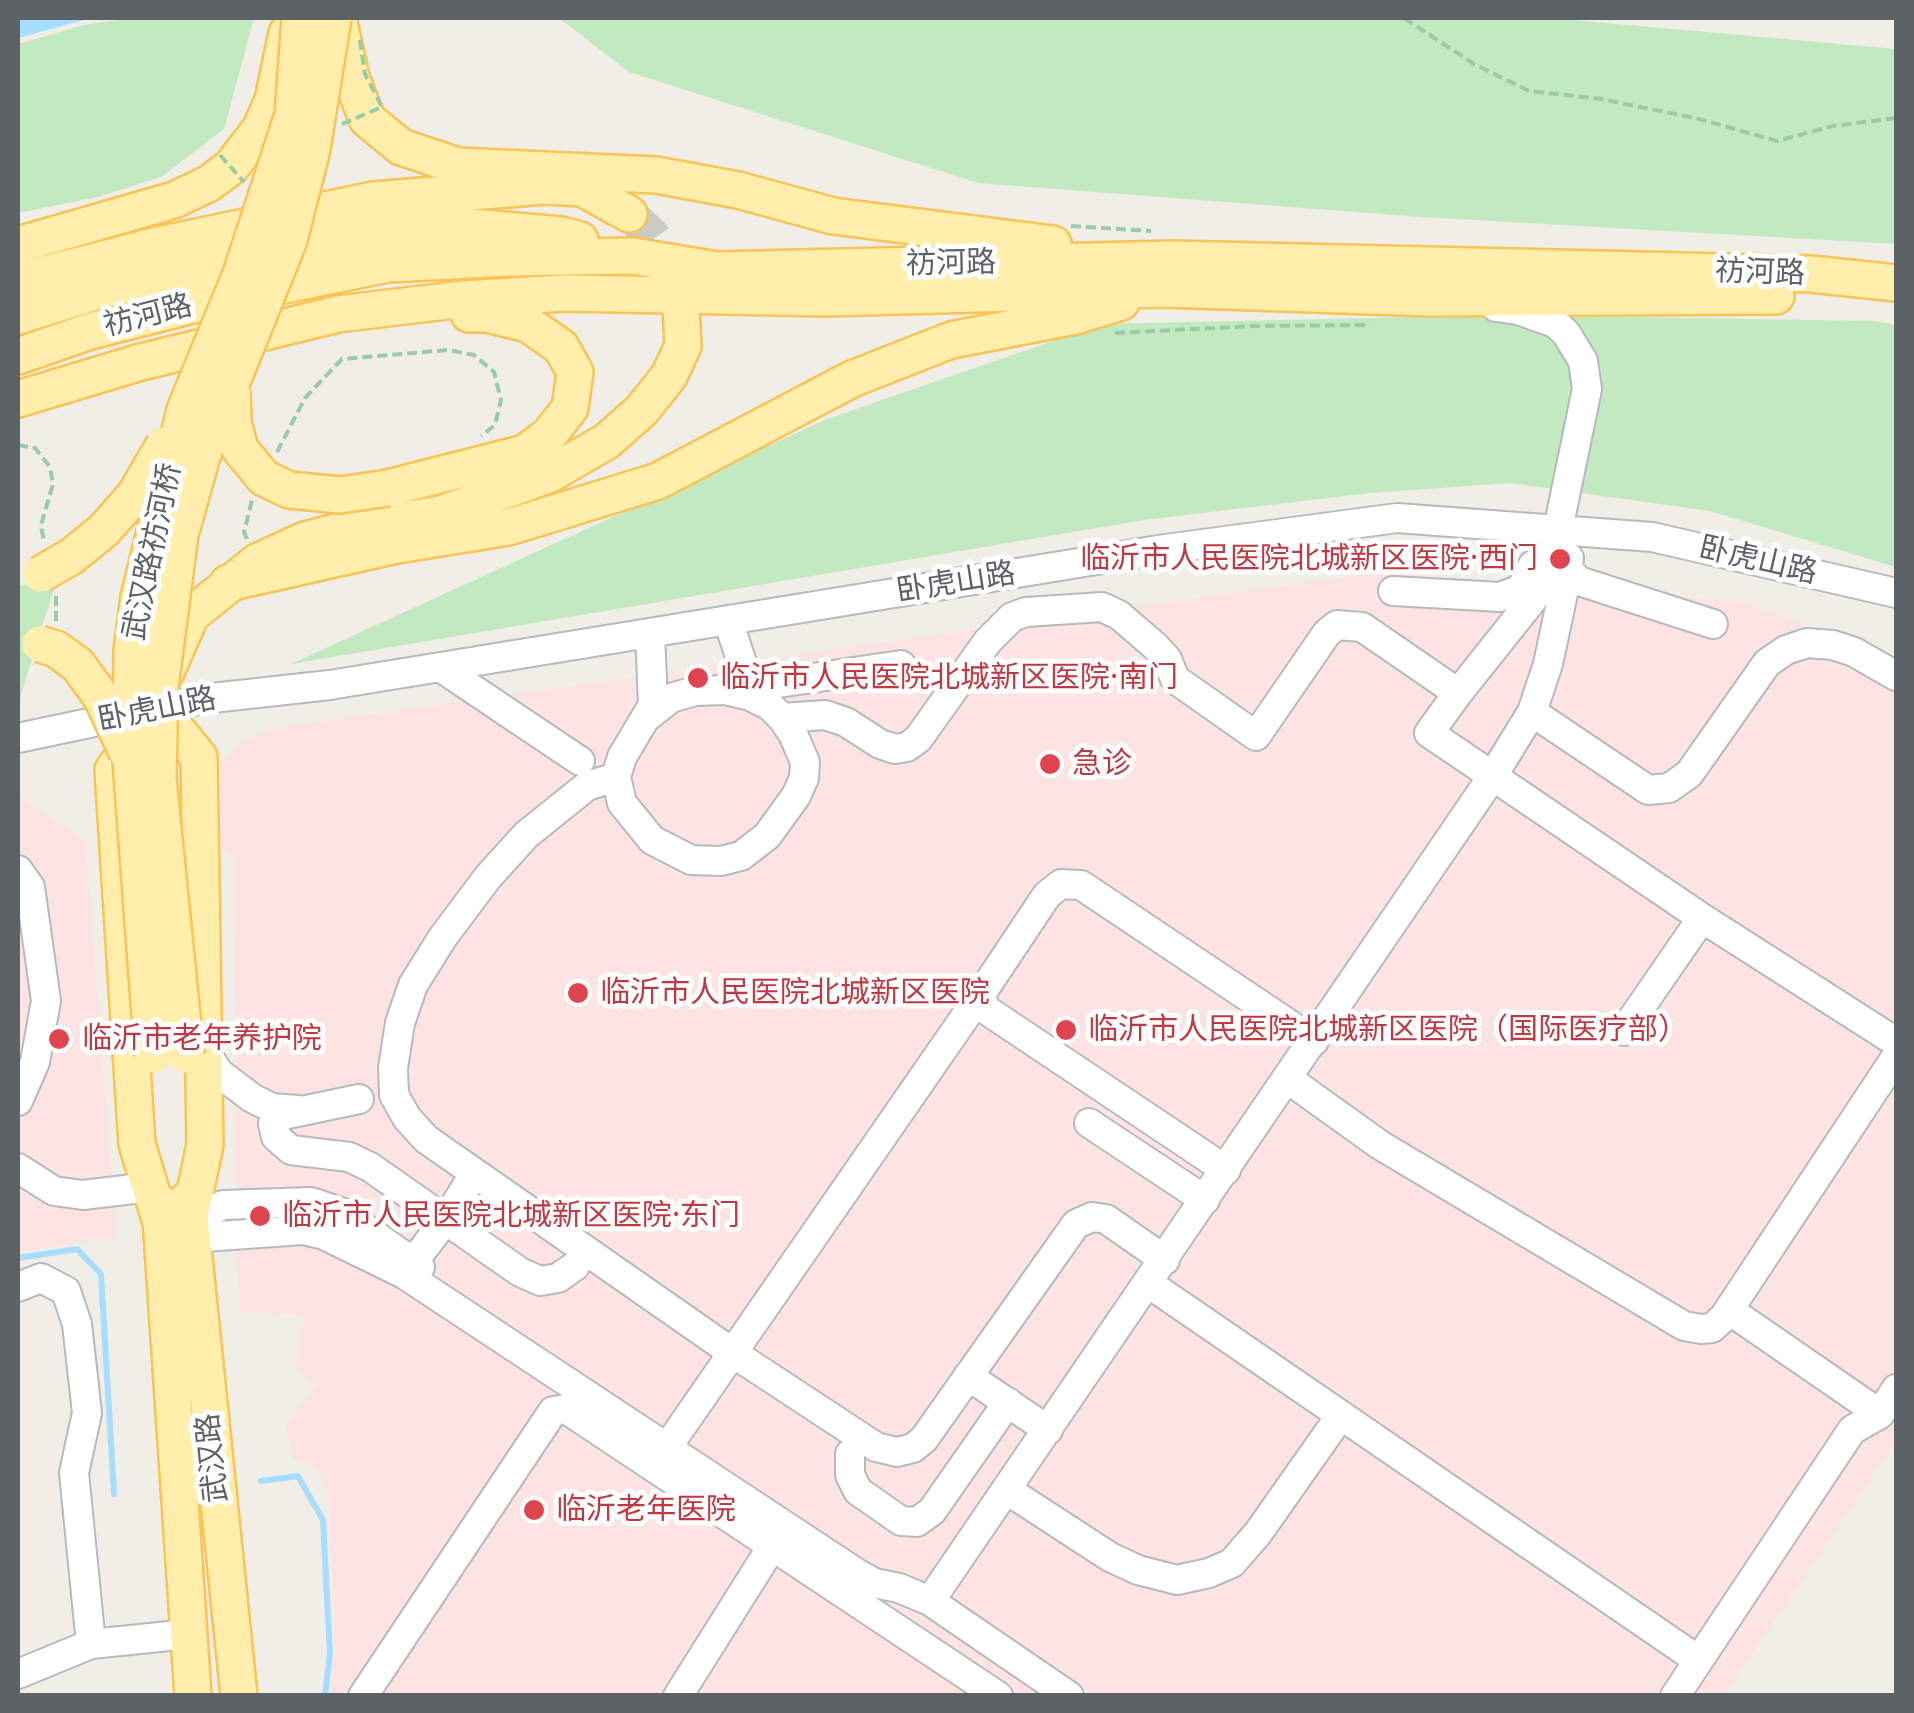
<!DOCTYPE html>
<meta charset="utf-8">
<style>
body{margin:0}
#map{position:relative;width:1914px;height:1713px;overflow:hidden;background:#f0eee6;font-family:"Noto Sans",sans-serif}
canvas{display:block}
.frame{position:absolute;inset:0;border:20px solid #5d6267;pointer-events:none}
</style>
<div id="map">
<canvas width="1914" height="1713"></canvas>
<div class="frame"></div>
</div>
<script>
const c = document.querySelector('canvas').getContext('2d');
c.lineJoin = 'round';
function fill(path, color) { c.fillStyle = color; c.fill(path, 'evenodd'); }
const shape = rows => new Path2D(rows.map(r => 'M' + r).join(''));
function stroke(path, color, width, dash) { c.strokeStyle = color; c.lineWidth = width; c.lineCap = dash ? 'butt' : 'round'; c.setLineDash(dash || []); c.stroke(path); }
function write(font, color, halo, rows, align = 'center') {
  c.font = font + ' "Noto Sans","Noto Sans SC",sans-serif'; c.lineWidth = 10; c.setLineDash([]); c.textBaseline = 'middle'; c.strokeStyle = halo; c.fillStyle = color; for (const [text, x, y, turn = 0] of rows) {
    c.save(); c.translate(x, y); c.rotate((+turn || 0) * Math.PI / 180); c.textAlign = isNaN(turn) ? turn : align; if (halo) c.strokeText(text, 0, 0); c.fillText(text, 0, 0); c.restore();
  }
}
fill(shape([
 [1381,572,1740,601,1896,658,1896,1441,1724,1695,330,1695,335,1653,329,1494,318,1470,292,1458,286,1424,317,1385,295,1369,305,1315,240,1312,236,1199,234,860,206,830,209,774,241,742,275,728],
 [18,796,85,840,116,1238,18,1252]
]), '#fde4e2');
fill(shape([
 [131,18,254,18,224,129,161,177,98,197,18,213,18,44,84,25],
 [559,18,1550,18,1896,49,1896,244,1421,217,978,183,629,72],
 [1506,315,1874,321,1896,325,1896,567,1710,511,1510,483,1370,493,1144,520,291,664,827,419,1102,324],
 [18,584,54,588,18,705]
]), '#c3e9c1');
fill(shape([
 [18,18,91,18,18,38]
]), '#a7ddff');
stroke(shape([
 [18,1258,77,1249,101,1274,114,1494],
 [261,1481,298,1476,323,1520,330,1654,325,1696]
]), '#a7ddff', 6);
stroke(shape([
 [629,214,652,235,678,274,679,283]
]), '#cbcbc6', 35, [35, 18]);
const minor = shape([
 [1569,558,1568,570,1579,581,1713,624],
 [1393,591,1500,597,1521,589,1533,565],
 [728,620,745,672,752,681,765,685,901,665],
 [440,667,580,761],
 [1458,693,1533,599,1549,573,1587,389,1583,361,1566,333,1555,323,1518,310,1496,307],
 [1532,712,1648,790,1669,788,1689,774,1767,663,1786,650,1807,643,1833,645,1854,652,1896,676],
 [647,717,671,698,695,691,725,690,750,696,770,706,782,718,793,734,805,762,804,778,796,796,767,836,741,856,721,861,691,860,652,840,622,803,616,777,622,757,653,705,650,633],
 [782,718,825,715,846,722,880,744,895,749,907,747,918,739,988,641,1012,617,1026,612,1102,607,1119,615,1155,646,1167,659,1175,679,1256,736,1327,633,1337,625,1362,627,1458,693,1429,733,1702,918,1896,1042],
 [18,738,203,699,330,685,1158,550,1397,518,1652,537,1896,593],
 [616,777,587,786,526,835,488,877,443,937,413,985,400,1023,393,1068,394,1095,407,1118,426,1139,733,1353,876,1447,897,1452,913,1448,924,1439,1076,1224,1092,1217,1106,1219,1165,1260],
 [18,870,30,887,46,1001,35,1062,18,1101],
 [1624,1031,1702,918],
 [203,1048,219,1073,252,1098,272,1108,298,1110],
 [1288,1079,1380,1145,1684,1326,1701,1329,1712,1328,1724,1317,1896,1057],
 [359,1099,283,1115,273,1124,276,1137,291,1150,349,1157,370,1167,520,1272,540,1281,558,1278,575,1266],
 [1089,1123,1205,1200],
 [18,1168,54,1191,83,1195,150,1187],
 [1226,1170,985,1009,981,994,1047,895,1061,884,1081,885,1314,1041],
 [189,1221,223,1205,311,1202,343,1213,420,1267],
 [190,1238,303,1230,324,1235,404,1274,858,1574,874,1583,899,1588,930,1601,1492,777,1532,712,1548,664,1568,570],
 [404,1274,447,1218,474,1174],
 [1148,1283,1698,1660],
 [18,1287,41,1278,66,1291,77,1324,87,1413,74,1473,91,1644],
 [1729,1310,1880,1414],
 [968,1376,1048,1430],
 [675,1436,981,994],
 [850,1454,850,1475,858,1491,901,1521,917,1522,932,1511,1008,1402],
 [1007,1490,1110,1557,1138,1570,1177,1580,1209,1573,1232,1563,1258,1533,1341,1415],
 [930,1601,1069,1696],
 [18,1674,91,1644,189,1634],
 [363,1696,553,1411,566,1409,998,1696],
 [678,1696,773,1545],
 [1675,1696,1852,1430,1880,1414,1896,1389]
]);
const major = shape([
 [338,18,351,77,367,119,401,147,458,166,656,175,738,190,833,216,1053,244],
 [18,245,174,200,208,184,231,167,261,128,273,100,287,33],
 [18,281,154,246,373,200,544,186,582,188,629,214],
 [18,316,98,291,362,234,460,226,561,235,580,240],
 [18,356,90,331,220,298,388,264,509,258,633,256,717,270,1173,259,1811,274,1896,283],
 [18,399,141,362,338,314,464,299,564,293,826,298,1165,289,1430,298,1776,296],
 [388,488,525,453,549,435,570,408,575,372,561,347,528,324,487,314,469,314],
 [228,583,397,545,509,527,658,481,852,379,951,340,1075,316,1121,302],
 [166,672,191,615,257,562,305,540,352,528,441,514,550,474,607,441,642,410,669,376,683,346,681,309],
 [188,1199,239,1696],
 [160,1203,193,1696],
 [162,1226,137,1144,113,770,158,707,199,757,205,1145,189,1221]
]);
stroke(minor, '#b6b9bd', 32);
stroke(major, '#f9c456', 40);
stroke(shape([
 [1404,18,1474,64,1529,91,1601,99,1695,118,1777,141,1833,126,1896,118],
 [1071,226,1151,231],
 [1115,333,1255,326,1370,325],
 [18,445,35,448,50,467,53,484,41,525,44,543],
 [277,452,305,398,342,359,448,350,474,355,494,372,501,400,495,425,481,436],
 [247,539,244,532,252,500],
 [56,596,56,621]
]), '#9acba6', 4, [10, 5]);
stroke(minor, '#fff', 28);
stroke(major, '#ffeeac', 35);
const majorBridge = shape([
 [232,391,233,422,240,449,264,478,289,490,340,495,388,488],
 [41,574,72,556,104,530,135,495,164,445],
 [40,644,56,649,78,665,102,698,127,752],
 [153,1055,131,761,132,651,139,597,185,410,241,274,293,115,300,18],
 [186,1055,158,779,160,687,180,535,202,456,289,240,312,149,333,18]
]);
stroke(majorBridge, '#f9c456', 40, []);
stroke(shape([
 [342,124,382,107,365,74,359,35],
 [220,155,244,182]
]), '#9acba6', 4, [10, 5]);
stroke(majorBridge, '#ffeeac', 35);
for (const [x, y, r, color] of [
 [1560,559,12,"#e0444e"],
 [698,678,12,"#e0444e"],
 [1050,764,12,"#e0444e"],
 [578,993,12,"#e0444e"],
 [1066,1030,12,"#e0444e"],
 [59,1039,12,"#e0444e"],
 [260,1216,12,"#e0444e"],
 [534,1510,12,"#e0444e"]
]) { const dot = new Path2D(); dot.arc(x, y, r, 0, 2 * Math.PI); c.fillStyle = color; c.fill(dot); stroke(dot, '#fff', 4); }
write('30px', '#5d6267', '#fff', [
 ["祊河路",951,264,-1],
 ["祊河路",1760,273,2],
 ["祊河路",148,316,-14],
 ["武汉路祊河桥",153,552,-78],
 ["卧虎山路",1758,561,13],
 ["卧虎山路",956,583,-9],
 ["卧虎山路",157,710,-11],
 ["武汉路",213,1458,-96]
]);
write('30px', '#be3a42', '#fff', [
 ["临沂市人民医院北城新区医院·西门",1538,559,"right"],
 ["临沂市人民医院北城新区医院·南门",720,678],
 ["急诊",1072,764],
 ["临沂市人民医院北城新区医院",600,993],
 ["临沂市人民医院北城新区医院（国际医疗部）",1088,1030],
 ["临沂市老年养护院",82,1039],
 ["临沂市人民医院北城新区医院·东门",282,1216],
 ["临沂老年医院",556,1510]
], 'left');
</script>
